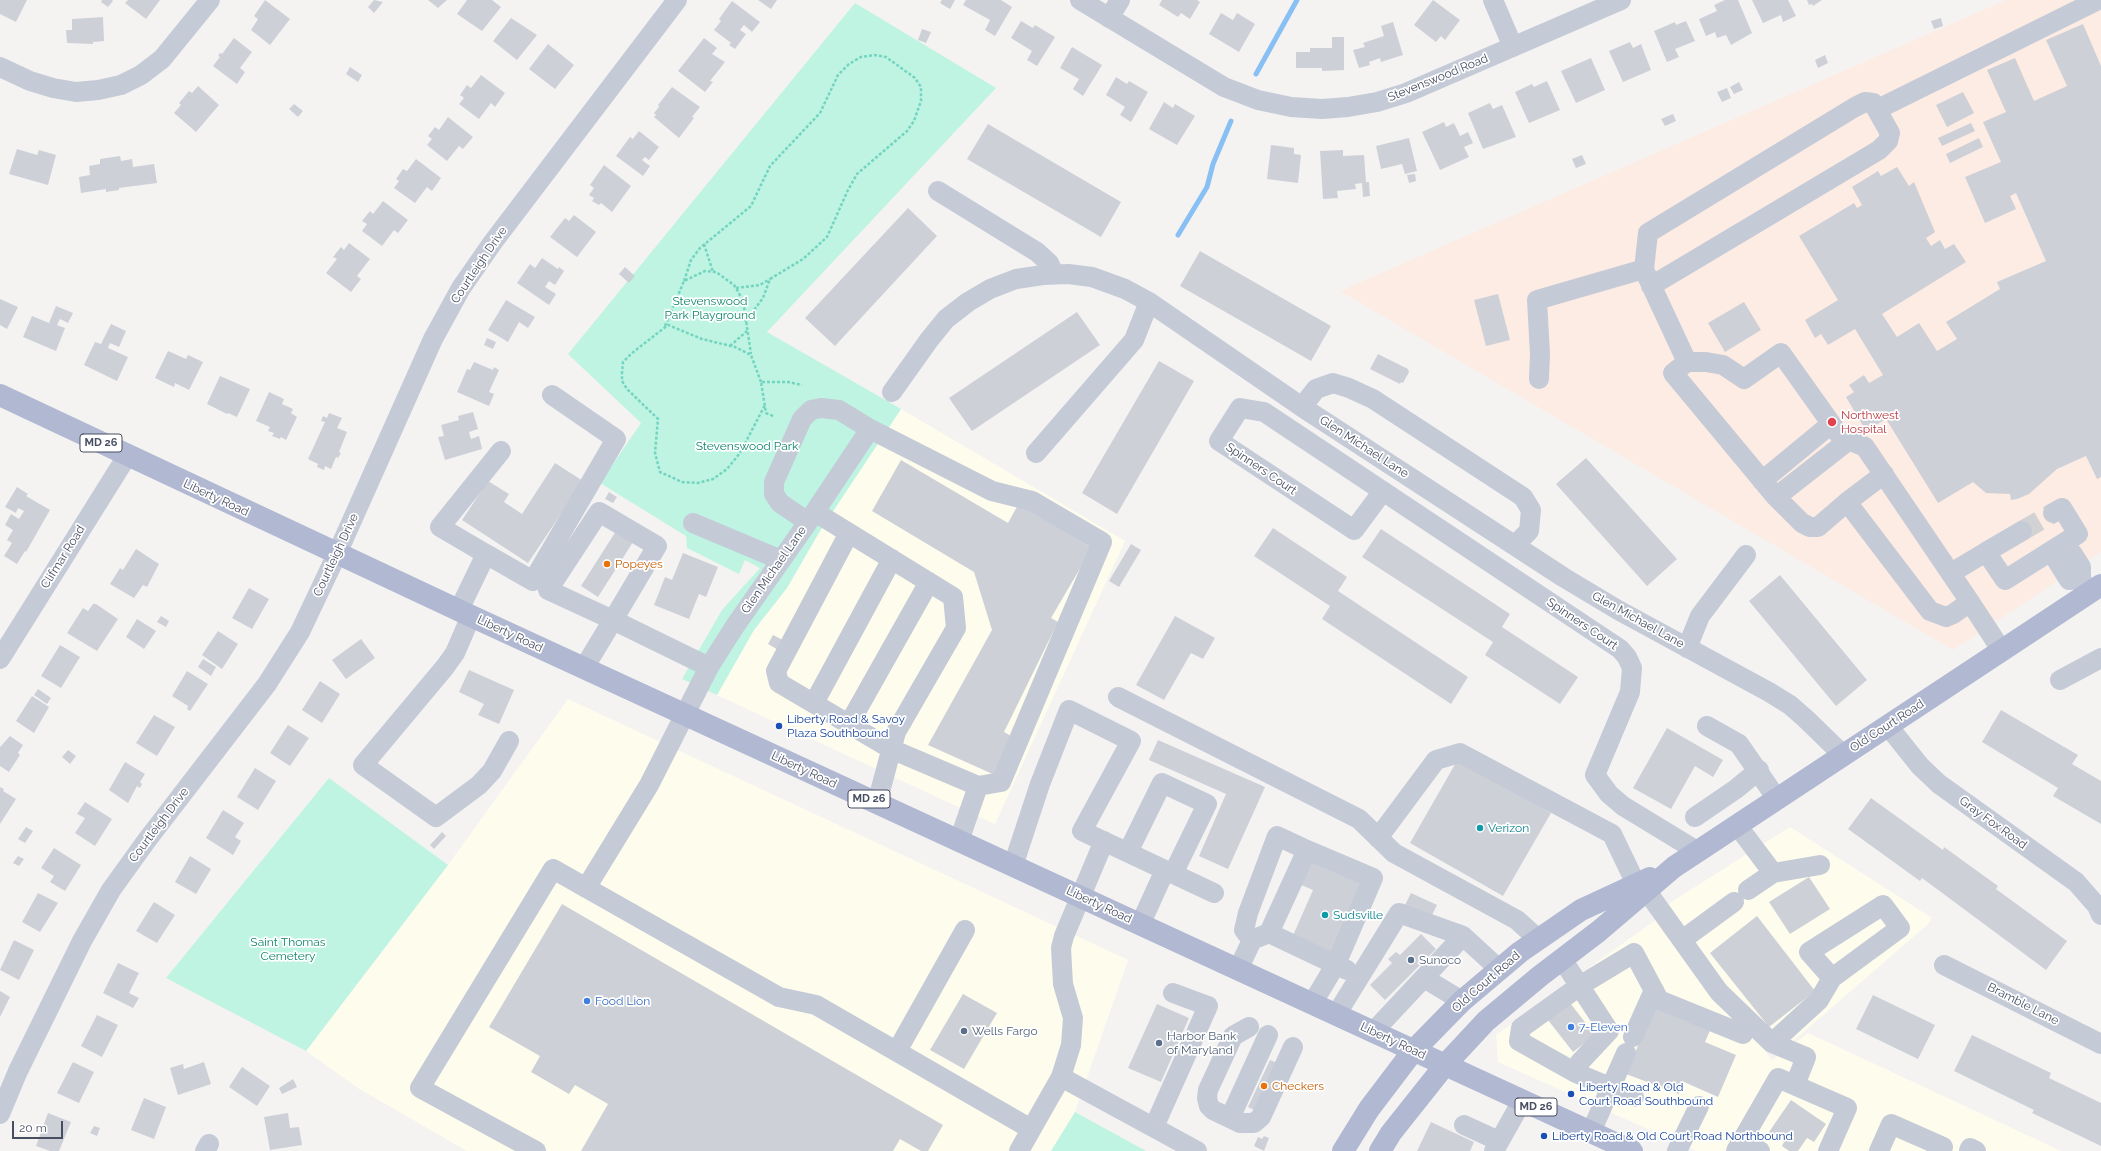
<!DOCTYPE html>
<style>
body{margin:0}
#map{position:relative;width:2101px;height:1151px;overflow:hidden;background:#f4f3f2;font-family:Raleway,sans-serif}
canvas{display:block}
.scale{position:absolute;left:12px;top:1121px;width:51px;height:18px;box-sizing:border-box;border:2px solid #484e62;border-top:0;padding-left:5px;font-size:12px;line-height:14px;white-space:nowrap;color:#484e62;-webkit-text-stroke:3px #fff;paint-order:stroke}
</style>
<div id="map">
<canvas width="2101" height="1151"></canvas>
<div class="scale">20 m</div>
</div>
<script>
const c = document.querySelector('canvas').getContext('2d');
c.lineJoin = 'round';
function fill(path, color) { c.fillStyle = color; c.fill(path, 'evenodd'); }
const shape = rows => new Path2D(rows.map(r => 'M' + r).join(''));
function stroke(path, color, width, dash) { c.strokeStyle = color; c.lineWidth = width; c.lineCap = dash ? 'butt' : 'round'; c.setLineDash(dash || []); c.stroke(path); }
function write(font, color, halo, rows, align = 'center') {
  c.font = font + ' Raleway,sans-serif'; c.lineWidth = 3.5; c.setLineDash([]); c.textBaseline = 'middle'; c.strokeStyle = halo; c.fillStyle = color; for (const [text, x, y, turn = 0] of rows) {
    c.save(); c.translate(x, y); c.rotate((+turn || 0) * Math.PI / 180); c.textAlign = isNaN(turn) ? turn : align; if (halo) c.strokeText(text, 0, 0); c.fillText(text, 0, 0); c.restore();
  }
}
fill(shape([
 [901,409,1125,541,995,824,717,695,754,630,787,588,820,531],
 [568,699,1128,960,1075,1112,1051,1151,467,1151,358,1088,306,1051,448,865],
 [1790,827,1932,918,1928,924,1777,1055,1665,906],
 [1661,916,1772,1060,1808,1033,2061,1151,1697,1151,1498,1062,1496,1035]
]), '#fefded');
fill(shape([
 [2006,0,2101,0,2101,552,1953,650,1340,291]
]), '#fdece3');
fill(shape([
 [855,3,996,88,767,332,901,409,820,531,787,588,754,630,717,695,682,679,722,610,760,568,745,560,739,574,687,548,686,536,600,483,641,423,568,354],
 [329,778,448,865,306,1051,166,978],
 [1075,1112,1146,1151,1051,1151]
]), '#bff4e2');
stroke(shape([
 [1256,74,1297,0],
 [1178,235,1207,187,1213,164,1231,121]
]), '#89c0f4', 5);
fill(shape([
 [0,0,27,0,16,22,0,14],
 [102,0,112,0,113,1,108,7,101,2],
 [128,0,160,0,146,19,125,3],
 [265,0,290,19,270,45,251,30,258,19,254,16],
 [374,0,383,2,374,13,368,7],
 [428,0,447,0,438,8],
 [467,0,492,0,501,7,482,31,457,14],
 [758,0,777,0,771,9],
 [942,0,955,0,950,9,940,3],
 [966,0,1001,0,1012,7,995,36,985,30,990,20,963,5],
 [1162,0,1197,0,1200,2,1190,19,1181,13,1178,17,1159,5],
 [1433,0,1460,20,1445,40,1441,36,1436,42,1414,25],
 [1725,0,1738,0,1752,33,1731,45,1726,35,1717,38,1715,32,1706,36,1699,19,1717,11,1714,5],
 [1752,0,1788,0,1796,16,1783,22,1781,15,1763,23],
 [1807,0,1822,0,1813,6,1812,4,1809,5],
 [732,1,760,22,752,32,744,25,740,30,746,34,735,49,729,45,731,43,714,30,721,21,719,19],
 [1221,13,1233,20,1237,13,1255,24,1239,52,1209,34],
 [103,17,104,41,93,42,93,44,67,43,66,30,72,30,72,19],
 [511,18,537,35,517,60,493,41],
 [1941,18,1943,26,1934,29,1931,21],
 [1021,21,1033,28,1035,25,1055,37,1037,66,1027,60,1032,51,1011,38],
 [1686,21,1695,41,1675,49,1679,57,1667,62,1654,31,1675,22,1676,25],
 [1393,22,1403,55,1381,62,1380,58,1369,62,1370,65,1359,68,1353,50,1365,47,1363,43,1384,36,1381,26],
 [2083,24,2101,66,2101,477,2097,479,2086,456,2057,469,2029,494,2017,499,2011,500,2010,494,1986,493,1973,482,1938,503,1886,419,1866,431,1846,397,1854,392,1849,385,1864,375,1869,383,1883,375,1855,329,1828,345,1821,334,1815,338,1805,320,1838,300,1799,236,1854,203,1857,208,1862,205,1852,187,1878,171,1881,176,1897,167,1909,186,1914,182,1935,232,1926,238,1931,246,1940,240,1945,249,1954,244,1966,262,1882,314,1897,337,1919,323,1937,351,1957,339,1946,322,2000,289,1997,282,2046,261,2016,193,2010,196,2016,209,1985,223,1965,177,2001,162,1983,122,2006,112,1987,70,2015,58,2034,101,2067,86,2046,40],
 [922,29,931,32,926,43,918,40],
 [1332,37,1344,37,1344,70,1322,71,1322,68,1296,68,1296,52,1310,52,1310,48,1332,48],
 [234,38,252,52,240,68,245,72,237,84,213,66,220,57,218,56,220,53,222,54],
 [704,38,717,48,712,54,725,62,710,81,713,82,705,92,678,71],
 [1630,42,1633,48,1641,44,1651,70,1623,82,1609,51],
 [548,44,574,65,555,89,529,69],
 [1072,47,1102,65,1083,96,1073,89,1079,79,1060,68],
 [1825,55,1828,63,1818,68,1815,60],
 [1591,58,1605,90,1576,103,1561,71],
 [350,67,362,75,358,82,346,74],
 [481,75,505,93,495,107,491,103,479,119,459,104,464,98,460,95,467,85,471,88],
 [1116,77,1127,84,1129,81,1148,92,1131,122,1120,115,1125,107,1106,95],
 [1547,81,1560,110,1529,123,1515,92,1532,84,1534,87],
 [1739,82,1743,90,1734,94,1730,87],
 [198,86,219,105,196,132,174,113,181,105,179,103,189,91,192,93],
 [672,87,700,107,692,117,694,118,679,138,654,117,656,115,654,113,659,107,658,105],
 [1727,88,1731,98,1722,102,1717,92],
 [1963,92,1974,113,1947,127,1936,105],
 [1164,102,1173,108,1175,104,1195,116,1177,145,1149,129],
 [1490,103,1493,109,1502,105,1516,137,1483,149,1468,113],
 [294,104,303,111,298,117,289,109],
 [1673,114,1676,121,1665,126,1661,119],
 [448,117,473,137,463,149,459,146,447,161,427,145,432,139,428,136,435,127,439,130],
 [1444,122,1446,127,1454,123,1460,136,1468,132,1473,143,1464,147,1469,157,1440,170,1422,132],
 [1971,123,1975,131,1942,146,1938,138],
 [988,124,1121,202,1101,237,967,159],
 [639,131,659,147,649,160,645,157,642,160,650,166,643,176,616,156,630,137,633,139],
 [1409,138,1417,171,1405,174,1402,164,1381,169,1376,146],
 [1979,138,1983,147,1950,163,1946,154],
 [1271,145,1294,148,1294,154,1301,155,1298,183,1267,179],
 [17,149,37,155,39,150,56,155,48,185,9,174],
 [1343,150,1343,156,1364,155,1366,182,1369,182,1370,196,1363,197,1362,183,1355,184,1356,189,1337,191,1338,198,1323,199,1320,151],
 [1582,155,1586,164,1576,168,1572,159],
 [120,156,121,161,132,159,133,167,154,164,157,183,119,188,119,190,106,192,106,189,81,193,79,177,90,175,89,166,100,164,100,159],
 [416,159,441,178,432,191,427,187,415,203,394,188,399,181,396,179,403,169,407,171],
 [604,165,631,186,612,212,601,203,599,205,592,201,594,198,589,195,594,188,590,185],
 [1415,174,1416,181,1409,183,1407,175],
 [383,201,408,220,398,233,394,230,382,246,362,231,367,224,362,221,370,211,373,214],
 [908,208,937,236,835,346,805,318],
 [574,215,596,232,577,257,550,237,565,218,569,221],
 [349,243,370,259,357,276,361,279,351,292,326,273,337,259,333,257,341,247,344,250],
 [1200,251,1331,326,1311,361,1180,286],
 [542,258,558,269,559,267,564,271,555,285,549,281,545,287,556,294,549,305,517,283,530,264,535,268],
 [625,267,635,276,629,283,619,274],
 [1498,294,1510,340,1486,346,1474,300],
 [0,299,18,307,7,329,0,325],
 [506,300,535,317,528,328,519,322,508,342,488,330],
 [1744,302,1761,330,1725,352,1708,323],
 [56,306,73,313,68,323,60,319,57,325,65,328,56,351,23,337,32,316,49,323],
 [1077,312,1100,345,972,431,949,398],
 [111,324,126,331,119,347,110,343,108,348,128,357,117,381,84,365,95,342,101,344],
 [487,338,496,342,493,349,484,345],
 [168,351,186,359,188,355,203,362,189,390,175,383,174,387,155,378],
 [1378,354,1408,369,1409,372,1403,383,1401,382,1400,384,1370,369],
 [1159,361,1194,381,1117,514,1082,493],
 [474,362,493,370,494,367,499,370,489,392,494,394,489,406,457,392,467,369,470,370],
 [220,376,250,389,237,417,228,413,227,414,207,404],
 [269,392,284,399,282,404,293,409,291,413,297,417,286,440,281,437,280,439,272,436,274,433,268,431,270,427,256,421],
 [473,412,478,429,469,432,471,439,479,436,482,449,445,460,438,437,444,436,441,425,459,420,458,416],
 [329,413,342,418,337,428,347,432,339,452,341,453,338,458,336,457,331,469,325,466,324,470,317,467,318,464,308,459,325,422,321,421,323,416,327,418],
 [1586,458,1677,559,1647,586,1556,484],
 [901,460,1008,523,1019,503,1092,548,1051,618,1058,622,1004,732,1013,737,997,776,928,745,992,630,974,572,872,511],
 [555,463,583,481,528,563,462,520,488,481,509,494,504,502,522,514],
 [17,487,28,494,26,496,50,510,26,552,25,551,17,564,4,556,12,543,7,540,13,530,5,525,11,514,19,519,24,511,18,508,16,513,5,507],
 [609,492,617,497,613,503,605,499],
 [1273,528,1347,577,1338,591,1468,677,1451,704,1322,619,1330,606,1254,556],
 [1381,529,1510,614,1502,627,1578,677,1560,704,1485,655,1493,642,1362,557],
 [616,531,633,542,598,597,581,586],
 [1131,544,1141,550,1119,587,1109,581],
 [136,549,159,564,147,587,143,585,134,598,110,584,120,568,123,570],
 [683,553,718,567,706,597,699,594,689,619,654,605,665,577,672,580],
 [1780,575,1867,680,1836,706,1749,601],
 [249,588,269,599,252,629,232,618],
 [93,604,96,604,118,619,97,651,67,633,83,608,88,611],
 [161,616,169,621,166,627,157,622],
 [1175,616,1215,638,1203,659,1191,653,1164,700,1136,685],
 [137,619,156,631,144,649,126,637],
 [218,631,238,644,222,669,202,655],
 [773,635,785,641,780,651,768,644],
 [361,639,375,658,346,679,332,660],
 [60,645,80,657,61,688,41,676],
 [203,659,216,667,211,676,198,667],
 [469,670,514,690,499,724,478,715,484,704,459,692],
 [187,671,208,684,190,711,187,709,188,706,172,696],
 [320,681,340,694,322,723,302,710],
 [38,689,51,698,47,704,34,695],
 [32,696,49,707,34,733,16,721],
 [2001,710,2078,755,2072,764,2101,781,2101,824,2053,796,2058,788,1982,742],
 [154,715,175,727,157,756,136,743],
 [288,725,309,738,290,766,270,753],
 [1667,728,1723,760,1713,777,1695,766,1671,809,1633,788],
 [10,736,23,745,18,753,20,755,9,772,0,766,0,747],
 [1158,740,1265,787,1228,869,1199,856,1226,794,1149,760],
 [68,750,76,756,70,764,62,757],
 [1458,759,1551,813,1503,896,1410,843],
 [125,762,145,774,140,782,142,784,140,788,137,786,128,803,109,790],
 [255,768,276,781,258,810,237,797],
 [0,787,4,789,3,791,16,799,0,824],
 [1871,798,1943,850,1944,847,1998,886,1996,889,2067,941,2046,970,1922,878,1920,881,1848,829],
 [85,802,112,819,95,846,75,833,85,818,77,814],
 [223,810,244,823,235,837,241,841,233,855,206,838],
 [26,827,33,831,25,843,18,839],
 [442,832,446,836,434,849,430,845],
 [54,848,81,865,65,891,50,882,54,876,41,868],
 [18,856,24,859,19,866,13,863],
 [190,856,211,869,196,894,175,882],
 [1309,861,1361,883,1329,956,1291,940,1313,890,1299,884],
 [1809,877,1830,909,1790,934,1769,902],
 [38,893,58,903,40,932,22,922],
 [1411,893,1437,905,1431,917,1405,905],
 [154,902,175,915,157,943,136,931],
 [562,904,943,1125,928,1151,921,1151,900,1139,893,1151,581,1151,608,1104,575,1085,569,1094,531,1072,540,1056,489,1027],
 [1757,916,1815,991,1769,1027,1710,953],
 [1421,934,1436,949,1385,1000,1370,985,1392,963,1388,959,1396,952,1400,955],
 [14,940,34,950,19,980,0,970],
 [118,963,139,973,129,993,139,998,133,1008,103,993],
 [0,991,10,997,0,1017],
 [963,994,997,1013,964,1069,930,1050],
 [1873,995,1935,1025,1918,1059,1856,1029],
 [1570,1003,1595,1035,1573,1052,1548,1020],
 [1157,1004,1189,1018,1161,1082,1128,1068],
 [1654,1008,1687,1022,1689,1018,1711,1028,1705,1042,1736,1055,1718,1097,1684,1082,1679,1094,1626,1074],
 [97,1015,118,1025,102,1057,81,1046],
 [1972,1035,2051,1073,2049,1078,2101,1103,2101,1146,2032,1113,2034,1110,1954,1071],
 [1270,1060,1280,1064,1258,1112,1248,1107],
 [73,1062,94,1072,79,1103,57,1093],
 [204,1062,211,1084,178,1095,170,1068,183,1064,184,1069],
 [242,1067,270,1086,257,1106,229,1087],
 [293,1079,297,1087,282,1094,279,1088],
 [144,1098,166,1107,154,1139,131,1130],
 [1791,1100,1826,1124,1814,1142,1807,1138,1798,1151,1789,1151,1782,1146,1784,1142,1769,1132],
 [48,1113,71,1122,59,1151,50,1151,36,1146],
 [288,1113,290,1128,299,1127,302,1145,270,1150,264,1117],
 [1431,1122,1474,1142,1470,1151,1417,1151],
 [94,1126,100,1128,97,1136,90,1133],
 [1264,1136,1269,1138,1264,1151,1254,1146,1258,1137,1262,1139]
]), '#ced0d8');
stroke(shape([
 [2022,531,2053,513]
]), '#d2d2d5', 20, [20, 10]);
stroke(shape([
 [704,244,713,272],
 [684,281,691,260,700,248,751,206,770,166,820,113,838,75,849,64,861,57,875,55,886,57,915,78,921,87,921,101,914,121,907,131,857,174,848,190,827,237,803,259,770,279,763,298,745,322],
 [736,288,760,285,770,279],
 [665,326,684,281,705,271,716,272,734,285,739,293,744,307,751,354],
 [730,346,747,331],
 [761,382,751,355,735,347,702,339,668,325,632,353,623,362,622,373,622,381,627,389,658,419,655,453,660,472,682,482,698,483,713,479,727,469,740,453,765,405],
 [773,416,766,413,761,382,788,382,802,385]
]), '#73d5bf', 2.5, [3, 2]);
stroke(shape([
 [1080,0,1224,87,1258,100,1291,107,1322,109,1348,107,1377,102,1406,93,1621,0],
 [1493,0,1513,47],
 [1109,18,1120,0],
 [0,67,30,81,53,88,76,92,98,90,121,85,141,75,162,59,210,0],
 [1878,109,2098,0],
 [938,191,1037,252,1049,263,1054,274],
 [1646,274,1687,362,1706,362,1723,365,1744,379,1781,353,1845,443],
 [1687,362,1673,373,1776,497],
 [1539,379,1540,354,1537,300,1644,269,1648,233,1855,107,1865,102,1873,103,1890,133,1888,141,1879,150,1651,286],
 [892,392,929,340,946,319,968,302,990,289,1016,279,1043,275,1068,274,1092,277,1125,289,1149,302,1302,407,1563,577,1618,610,1769,692,1790,705,1806,719,1843,755],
 [1302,407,1316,389,1333,383,1349,388,1373,399,1523,497,1531,510,1529,531,1515,545],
 [1036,453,1134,340,1149,302],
 [1762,481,1831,424],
 [1383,491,1354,530,1219,441,1240,408,1264,412,1620,649,1627,657,1632,668,1630,692,1595,775,1609,794,1623,806,1697,851],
 [1847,502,1884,474],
 [815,512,953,597,956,628,896,732,877,803],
 [808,522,780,503,774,494,774,482,802,419,811,410,821,408,839,410,870,429,992,491,1032,501,1102,542,1001,782,978,786],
 [693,523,781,560],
 [2022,531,1986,552,2005,580,2078,534,2062,508,2053,513],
 [849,533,776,671,779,683,891,749,978,786,959,841],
 [2057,547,2060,552,2072,553,2081,567,2081,579,2089,593],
 [2060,552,2057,561,2069,580,2081,579],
 [486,554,440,527,501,451],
 [1951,573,1986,552],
 [1970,602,1953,614,1946,617,1930,611,1847,502,1818,527,1810,527,1802,523,1776,497,1849,440,1865,447,1970,602,2002,651],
 [459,610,486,554,533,581,616,439,552,395],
 [471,616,455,653,445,667,363,765,436,817,479,785,492,771,509,741],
 [1687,648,1700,616,1746,555],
 [0,659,127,456],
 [584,668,613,620,657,546,599,512,548,590,613,620,709,667],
 [2060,680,2101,658],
 [1118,697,1359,819,1394,853,1517,920,1538,939],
 [814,703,892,559],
 [849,724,929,582],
 [1707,726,1739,744,1777,799],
 [1888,726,1920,766,1939,784,2076,882,2097,906,2101,915],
 [1695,817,1736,789,1759,770],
 [1737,825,1773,873,1820,865],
 [1378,838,1436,760,1460,753,1612,834,1636,884],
 [1128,852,1162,783,1207,804,1173,874],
 [1013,866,1040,784,1069,710,1131,741,1082,831,1214,893],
 [586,888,649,785,709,667,735,626,808,522,870,429],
 [1646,890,1719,992,1772,1043,1819,1000,1832,978,1900,928,1883,905,1809,952,1832,978],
 [1748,890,1773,873],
 [1140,925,1165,870],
 [1269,933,1347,970],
 [1252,940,1244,930,1248,913,1277,836,1307,850],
 [1682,940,1734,902],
 [1562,959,1609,1031,1580,1062,1576,1073,1634,1097],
 [1944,965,2101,1044],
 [1238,970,1252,940,1269,933,1307,850,1373,878,1336,964,1312,1004],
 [1424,978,1462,1001],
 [1336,1015,1399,913,1463,936],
 [1249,1027,1233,1036,1208,1090,1207,1098,1209,1106,1213,1110,1240,1123,1254,1123,1261,1117,1293,1047],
 [1373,1032,1463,936,1499,969],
 [1633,1037,1654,990],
 [1772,1043,1806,1057,1795,1085],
 [897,1051,965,930],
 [1576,1073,1519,1041,1521,1028,1581,985,1634,953,1659,1000,1743,1034],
 [1061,1077,1197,1151],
 [0,1114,18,1071,82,941,111,890,147,840,267,684,300,632,337,554,433,339,461,288,493,242,677,0],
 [1230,1118,1268,1035],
 [1464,1125,1499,1141],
 [1154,1127,1208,1006,1173,993],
 [1591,1132,1626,1053],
 [1741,1143,1760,1151],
 [205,1151,209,1144],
 [536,1151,420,1088,553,869,779,997,816,1005,1031,1129],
 [1019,1151,1061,1077,1071,1045,1073,1018,1063,984,1061,948,1064,936,1104,841],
 [1494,1151,1522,1101],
 [1677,1151,1699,1106],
 [1736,1151,1778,1078,1847,1108,1828,1151],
 [1879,1151,1891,1124,1943,1147],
 [1969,1151,1970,1148,1976,1151]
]), '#c5cad7', 20);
stroke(shape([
 [0,395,471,616,1632,1151],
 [1343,1151,1369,1109,1413,1051,1462,1001,1520,952,1581,910,1650,878],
 [1380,1151,1391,1133,1445,1065,1486,1021,1540,976,1599,931,1674,867,2101,585]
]), '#b0b8d2', 22);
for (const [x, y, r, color] of [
 [1832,422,5,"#e0444e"],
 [607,564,4,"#e8710a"],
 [779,726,4,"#1a4fb4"],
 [1480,828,4,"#0f9aa8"],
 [1325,915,4,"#0f9aa8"],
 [1411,960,4,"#5c6f8a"],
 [587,1001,4,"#3f7fe0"],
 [1571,1027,4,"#3f7fe0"],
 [964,1031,4,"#5c6f8a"],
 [1159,1043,4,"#5c6f8a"],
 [1264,1086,4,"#e8710a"],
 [1571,1094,4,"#1a4fb4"],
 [1544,1136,4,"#1a4fb4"]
]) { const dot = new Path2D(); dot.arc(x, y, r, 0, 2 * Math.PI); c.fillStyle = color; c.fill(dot); stroke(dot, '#fff', 1.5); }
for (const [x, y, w] of [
 [101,443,42],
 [869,799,42],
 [1536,1107,42]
]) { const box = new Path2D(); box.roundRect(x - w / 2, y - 9, w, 18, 3); c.fillStyle = '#fff'; c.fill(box); stroke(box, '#484e62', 1); }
write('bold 11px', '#484e62', null, [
 ["MD 26",101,443],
 ["MD 26",869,799],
 ["MD 26",1536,1107]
]);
write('12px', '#484e62', '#fff', [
 ["Stevenswood Road",1438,78,-22],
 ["Courtleigh Drive",479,265,-56],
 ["Glen Michael Lane",1364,447,33],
 ["Spinners Court",1261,469,34],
 ["Liberty Road",216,498,25],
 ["Courtleigh Drive",336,555,-65],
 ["Clifmar Road",63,557,-58],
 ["Glen Michael Lane",774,570,-55],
 ["Glen Michael Lane",1638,620,29],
 ["Spinners Court",1582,624,34],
 ["Liberty Road",510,634,25],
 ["Old Court Road",1887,726,-33],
 ["Liberty Road",804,770,25],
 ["Gray Fox Road",1993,823,36],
 ["Courtleigh Drive",159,825,-53],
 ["Liberty Road",1099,905,25],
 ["Old Court Road",1486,982,-41],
 ["Bramble Lane",2023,1004,27],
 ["Liberty Road",1393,1041,25]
]);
write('12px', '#10866a', '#fff', [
 ["Stevenswood",710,301],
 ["Park Playground",710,315],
 ["Stevenswood Park",747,446],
 ["Saint Thomas",288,942],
 ["Cemetery",288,956]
]);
write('12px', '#be3a42', '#fff', [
 ["Northwest",1841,415],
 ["Hospital",1841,429]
], 'left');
write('12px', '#c56008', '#fff', [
 ["Popeyes",615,564],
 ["Checkers",1272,1086]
], 'left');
write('12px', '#164399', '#fff', [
 ["Liberty Road & Savoy",787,719],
 ["Plaza Southbound",787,733],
 ["Liberty Road & Old",1579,1087],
 ["Court Road Southbound",1579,1101],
 ["Liberty Road & Old Court Road Northbound",1552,1136]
], 'left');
write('12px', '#0d838f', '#fff', [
 ["Verizon",1488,828],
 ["Sudsville",1333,915]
], 'left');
write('12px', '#4e5e75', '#fff', [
 ["Sunoco",1419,960],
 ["Wells Fargo",972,1031],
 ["Harbor Bank",1167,1036],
 ["of Maryland",1167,1050]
], 'left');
write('12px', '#366cbe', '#fff', [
 ["Food Lion",595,1001],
 ["7-Eleven",1579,1027]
], 'left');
</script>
